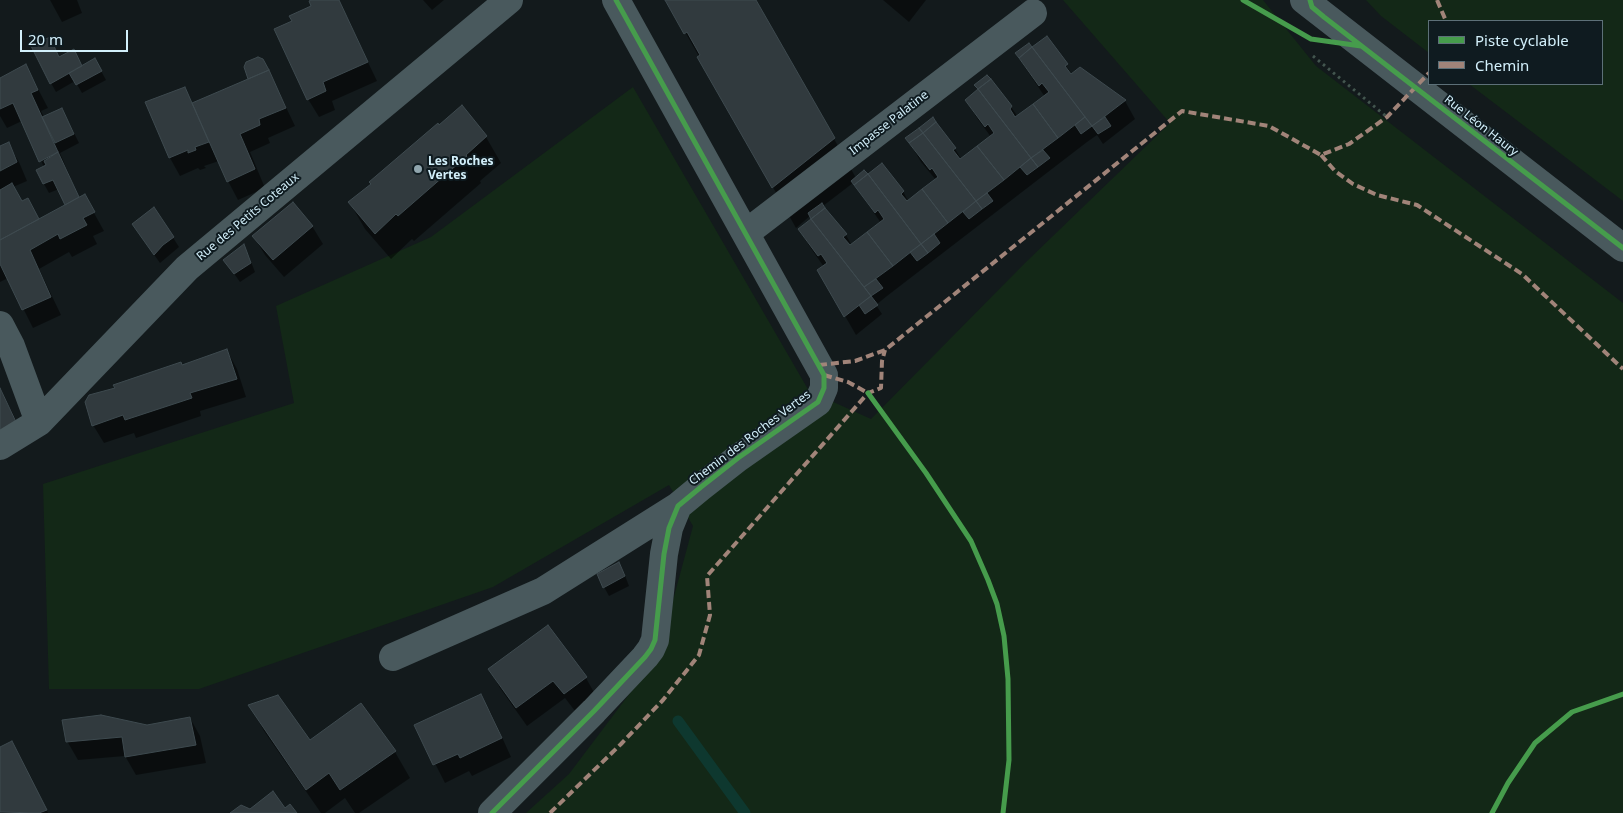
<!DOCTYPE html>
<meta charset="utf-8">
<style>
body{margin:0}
#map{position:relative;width:1623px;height:813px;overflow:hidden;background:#131a1c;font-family:"Noto Sans",sans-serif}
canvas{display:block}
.legend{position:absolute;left:1428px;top:20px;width:175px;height:65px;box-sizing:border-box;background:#0f1b20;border:1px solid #5d7078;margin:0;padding:6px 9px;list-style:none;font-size:15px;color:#d3f0fb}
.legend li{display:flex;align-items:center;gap:10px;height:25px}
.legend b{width:25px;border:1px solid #5d7078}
.scale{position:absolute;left:20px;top:30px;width:108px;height:22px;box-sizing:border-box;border:2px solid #d3f0fb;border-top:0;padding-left:6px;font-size:15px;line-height:18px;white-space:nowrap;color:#d3f0fb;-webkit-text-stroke:4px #0f1b20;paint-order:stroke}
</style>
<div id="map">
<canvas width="1623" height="813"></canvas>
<ul class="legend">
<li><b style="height:6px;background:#469c4c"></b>Piste cyclable</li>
<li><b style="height:6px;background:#a18479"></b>Chemin</li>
</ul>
<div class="scale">20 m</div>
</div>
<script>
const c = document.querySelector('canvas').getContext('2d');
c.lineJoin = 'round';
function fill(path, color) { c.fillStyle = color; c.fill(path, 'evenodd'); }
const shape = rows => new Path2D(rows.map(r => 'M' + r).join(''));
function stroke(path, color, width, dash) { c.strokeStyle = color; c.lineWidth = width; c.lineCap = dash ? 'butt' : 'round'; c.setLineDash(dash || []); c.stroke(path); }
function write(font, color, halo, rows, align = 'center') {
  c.font = font + ' "Noto Sans",sans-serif'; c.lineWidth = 4; c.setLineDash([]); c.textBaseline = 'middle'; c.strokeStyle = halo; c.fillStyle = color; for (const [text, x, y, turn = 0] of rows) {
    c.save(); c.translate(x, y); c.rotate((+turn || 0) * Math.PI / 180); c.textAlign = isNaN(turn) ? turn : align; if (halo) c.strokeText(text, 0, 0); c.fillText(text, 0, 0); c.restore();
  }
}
fill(shape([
 [1063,0,1263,0,1316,66,1623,303,1623,813,526,813,569,774,658,656,693,526,669,485,493,587,199,689,49,689,43,484,294,403,276,306,431,237,633,87,809,391,871,419,1025,263,1170,123],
 [1366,0,1623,0,1623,201,1469,84,1602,84,1602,21,1429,21,1429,53,1381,16]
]), '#132817');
fill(shape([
 [50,0,77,0,82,13,62,22],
 [314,0,338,0,377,81,332,101,335,110,319,117,308,99,293,22,313,7],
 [423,0,444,0,432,10],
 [667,0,756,0,856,178,868,176,903,191,908,201,936,180,921,162,907,138,933,119,955,149,962,160,991,137,977,118,966,100,979,90,976,85,1011,107,1018,117,1045,97,1016,54,1032,49,1046,38,1072,74,1125,101,1135,119,1103,144,1097,135,1087,142,887,296,876,305,882,314,856,335,819,271,824,267,810,247,799,229,812,219,810,216,796,228],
 [853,183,881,223,852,246,846,235,823,206],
 [883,0,926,0,909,22],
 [55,48,60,58,82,67,100,69,106,80,82,93,75,81,56,92,51,83],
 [26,66,48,108,41,111,44,117,62,109,79,143,60,153,79,198,84,195,104,231,93,236,97,244,72,257,69,252,39,269,61,315,33,328,8,278,0,282,0,147,8,144,19,162,27,181,13,187,22,202,40,220,66,206,59,189,49,193,44,184,37,170,44,167,22,121,7,128,0,116,0,79],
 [273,80,295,126,268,138,270,143,250,152,265,188,238,200,228,181,219,161,204,166,206,168,200,170,198,168,180,176,170,158,147,103,184,88,193,104],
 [486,137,501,163,480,181,481,183,414,241,412,239,391,259,365,229,350,203],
 [154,208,179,247,160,263,133,225],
 [312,226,323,244,284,277,265,255,254,237],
 [243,246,248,254,255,272,240,282,225,261],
 [227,351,237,369,246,397,200,411,201,416,136,438,134,433,104,443,93,425,116,389],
 [0,387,27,443,0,458],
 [624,573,629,586,609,596,604,587],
 [548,627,586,678,596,696,575,711,565,698,527,726,500,688,490,669],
 [480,695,491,713,511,757,472,776,469,771,445,783,416,726],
 [250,705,310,741,395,752,410,778,359,813,355,813,345,798,325,813,321,813,264,731],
 [190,718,200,736,206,763,136,775,125,756,78,760,67,741],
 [0,749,22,761,48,813,2,813,0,809]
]), '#0007');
stroke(shape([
 [678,721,745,813]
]), '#0e382f', 11);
const building = shape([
 [311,0,339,0,368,62,323,82,326,91,307,100,274,29,292,21,289,16,311,6,309,1,311,0],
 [665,0,756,0,835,138,772,188,697,57,700,55,687,32,684,34,665,0],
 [1047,36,1068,64,1065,66,1071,74,1080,67,1126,100,1092,126,1032,47,1047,36],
 [50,37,59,57,74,49,82,66,50,84,31,46,50,37],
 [1029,43,1032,47,1019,58,1015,53,1029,43],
 [1032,47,1085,117,1058,138,1033,104,1049,92,1042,83,1039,86,1019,58,1032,47],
 [258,57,263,59,269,70,248,79,244,67,246,62,258,57],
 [95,58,102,71,76,85,69,73,95,58],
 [26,64,38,90,31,93,58,152,39,162,13,103,0,109,0,78,26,64],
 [269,70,286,108,259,119,260,125,240,134,255,169,227,182,192,103,269,70],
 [987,75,991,79,978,89,974,85,987,75],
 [991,79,1012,106,1010,109,1015,117,1033,104,1058,138,1031,158,978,89,991,79],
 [185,87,209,142,195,147,196,150,188,153,188,150,169,158,145,102,185,87],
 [978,89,1031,158,1004,180,977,146,994,133,988,124,985,127,965,100,978,89],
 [462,105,487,136,466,155,467,156,398,216,396,214,375,234,348,202,371,184,369,182,438,123,439,125,462,105],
 [62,108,74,134,55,143,42,117,62,108],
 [933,117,936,122,923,133,919,128,933,117],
 [1085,117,1092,126,1081,134,1075,125,1085,117],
 [1105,117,1111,126,1098,134,1092,126,1105,117],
 [936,122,956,148,953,150,960,159,977,146,1004,180,976,201,923,133,936,122],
 [919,128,923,133,909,143,905,138,919,128],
 [923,133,976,201,948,223,922,189,938,177,932,168,930,170,909,143,923,133],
 [9,142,17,162,0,171,0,146,9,142],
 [1043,150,1050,158,1038,167,1031,158,1043,150],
 [58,152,79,197,65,205,53,180,43,184,36,170,46,165,44,161,58,152],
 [1031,158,1038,167,1027,175,1020,167,1031,158],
 [882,163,904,191,901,194,907,201,922,189,948,223,921,244,868,174,882,163],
 [864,170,868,174,854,185,851,181,864,170],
 [868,174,921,244,893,266,867,232,884,219,878,210,875,213,854,185,868,174],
 [12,183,22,201,28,198,39,219,0,240,0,190,12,183],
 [987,193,993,201,982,209,976,201,987,193],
 [85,194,95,212,83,218,87,225,60,239,58,234,30,250,51,297,22,310,0,264,0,240,85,194],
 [976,201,982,209,969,219,963,212,976,201],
 [293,202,313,226,273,260,252,236,293,202],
 [822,203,825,208,811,219,808,213,822,203],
 [154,207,174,237,163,245,154,255,132,224,154,207],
 [825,208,847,234,843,237,850,245,867,232,893,266,864,287,811,219,825,208],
 [811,219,871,296,844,317,817,270,827,263,821,254,818,256,798,229,811,219],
 [934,234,940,243,928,253,921,244,934,234],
 [244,244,251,263,234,274,223,260,244,244],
 [921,244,928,253,917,261,910,252,921,244],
 [876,279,883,288,871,296,864,287,876,279],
 [871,296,878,305,865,314,859,305,871,296],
 [227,349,237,379,190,393,192,398,125,420,123,415,92,426,85,402,89,395,115,388,113,385,181,362,182,365,227,349],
 [0,388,17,424,0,434,0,388],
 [619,562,625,576,603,588,597,574,619,562],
 [548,625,587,677,564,694,553,681,516,708,488,669,548,625],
 [481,694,502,738,460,758,458,754,433,765,414,725,481,694],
 [278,695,310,740,361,703,396,751,340,790,329,773,306,790,248,705,278,695],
 [101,715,147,725,190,717,196,745,125,757,122,737,66,742,62,720,101,715],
 [12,741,47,810,39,813,0,812,0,747,12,741],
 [273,791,285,808,290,804,297,813,230,813,241,805,250,809,273,791]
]);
fill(building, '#313a3e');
stroke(building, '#3e4a4f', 1);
stroke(shape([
 [1313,56,1387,117]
]), '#43564f', 3, [2.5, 4]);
stroke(shape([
 [1304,0,1623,248],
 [746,233,1033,13],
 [0,325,11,346,39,422],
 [0,446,39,422,187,268,509,0],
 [393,657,543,591,678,506],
 [492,813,594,711,645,657,651,649,655,640,664,554,669,528,678,506,701,487,738,458,818,402,824,388,824,375,616,0]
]), '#49595d', 28);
stroke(shape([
 [1437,0,1446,21],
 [1321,155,1335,171,1353,184,1377,195,1417,205,1522,274,1623,369],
 [819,365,855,361,885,350,1182,111,1269,126,1321,155,1349,144,1387,117,1429,73],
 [824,375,848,382,868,393,870,396],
 [550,813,621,744,663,700,699,655,710,615,707,576,868,393,881,388,882,361,885,350]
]), '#a18479', 4, [8, 4]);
stroke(shape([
 [1243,0,1311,39,1361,46],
 [1310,0,1312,7,1324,17,1623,248],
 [868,393,926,473,971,541,988,580,997,604,1004,636,1008,679,1009,760,1003,813],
 [492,813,594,711,645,657,651,649,655,640,664,554,669,528,678,506,701,487,738,458,818,402,824,388,824,375,616,0],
 [1492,813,1508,783,1535,743,1572,712,1623,694]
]), '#469c4c', 5);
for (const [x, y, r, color] of [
 [418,169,5,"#90a5ad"]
]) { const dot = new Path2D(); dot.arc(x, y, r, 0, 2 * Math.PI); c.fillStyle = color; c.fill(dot); stroke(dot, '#0f1b20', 2); }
write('12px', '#d3f0fb', '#0f1b20', [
 ["Impasse Palatine",889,123,-38],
 ["Rue Léon Haury",1481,126,38],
 ["Rue des Petits Coteaux",248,217,-40],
 ["Chemin des Roches Vertes",750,438,-37]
]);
write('bold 12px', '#d3f0fb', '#0f1b20', [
 ["Les Roches",428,162],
 ["Vertes",428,176]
], 'left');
</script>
